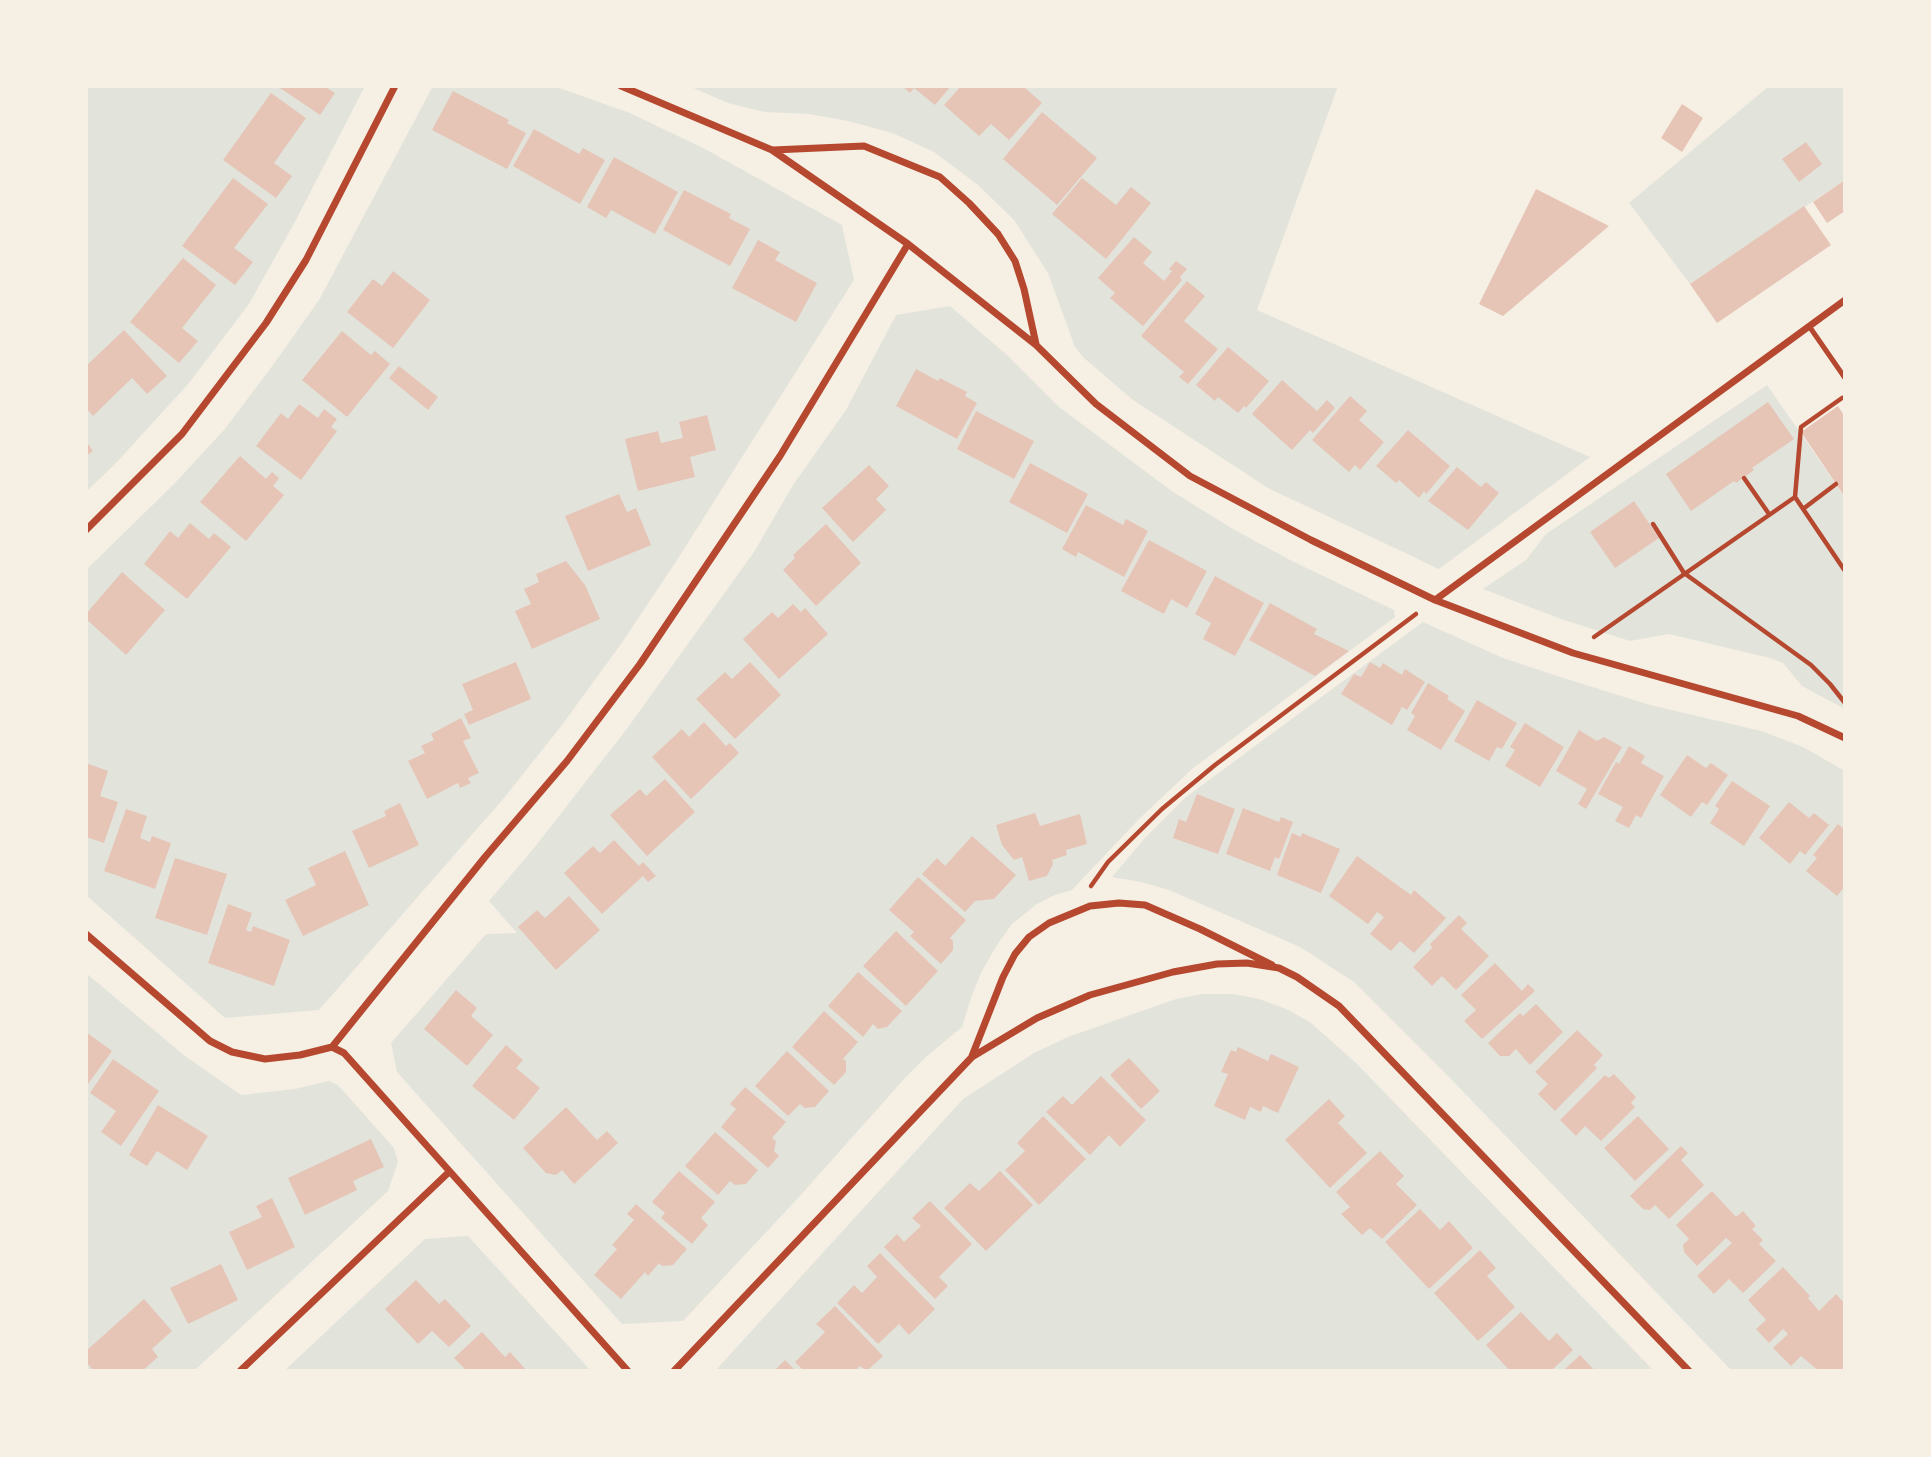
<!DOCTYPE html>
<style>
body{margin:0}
#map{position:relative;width:1931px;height:1457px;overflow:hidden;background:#f6efe4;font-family:"PT Sans Narrow",sans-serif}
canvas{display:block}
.frame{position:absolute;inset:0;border:88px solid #f6efe4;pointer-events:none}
</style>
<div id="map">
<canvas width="1931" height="1457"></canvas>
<div class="frame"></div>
</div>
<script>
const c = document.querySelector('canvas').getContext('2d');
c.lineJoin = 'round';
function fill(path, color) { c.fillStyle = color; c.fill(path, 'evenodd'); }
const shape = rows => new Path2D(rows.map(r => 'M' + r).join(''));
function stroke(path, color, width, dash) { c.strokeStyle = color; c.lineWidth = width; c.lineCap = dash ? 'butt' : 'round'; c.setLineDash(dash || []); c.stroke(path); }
fill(shape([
 [86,86,365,86,296,220,249,304,189,383,117,462,86,492],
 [433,86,554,86,630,113,705,149,842,225,854,280,677,560,621,644,562,725,504,798,319,1010,225,1018,86,895,86,570,174,484,224,430,273,365,319,300],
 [689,86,1338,86,1257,310,1590,457,1439,569,1268,488,1133,400,1084,358,1075,347,1048,273,1014,220,978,185,934,152,892,133,848,121,809,114,765,112,728,103],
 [1769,86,1845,86,1845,180,1690,284,1629,203],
 [950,306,1007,355,1059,407,1173,492,1233,529,1290,560,1394,610,1395,617,1192,769,1139,819,1072,890,1055,895,1037,904,1012,924,997,945,982,971,972,995,962,1027,926,1057,905,1078,799,1197,683,1321,622,1324,397,1072,391,1043,486,934,517,933,489,901,534,848,626,730,754,552,793,485,846,410,896,315],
 [1767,385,1845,497,1845,709,1802,686,1783,663,1770,658,1669,634,1630,641,1561,619,1483,589,1526,560,1546,534],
 [1423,622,1503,658,1554,675,1650,705,1761,731,1803,747,1845,771,1845,1371,1732,1371,1449,1077,1354,982,1300,947,1169,890,1141,882,1112,877,1144,839,1186,797],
 [86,973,185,1056,241,1095,295,1089,329,1081,338,1085,394,1148,398,1162,388,1191,194,1371,86,1371],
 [1202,994,1233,994,1259,999,1286,1009,1310,1022,1357,1064,1654,1371,715,1371,963,1099,1034,1053,1068,1037,1176,999],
 [468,1236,591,1371,284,1371,425,1239]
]), '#e2e4dc');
fill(shape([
 [277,86,324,86,335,93,320,115],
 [902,86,951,86,935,105,914,88,910,93],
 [961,86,1023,86,1042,103,1009,140,991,124,979,136,944,105],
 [453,91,509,120,507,123,526,133,507,169,432,130],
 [271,93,306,118,274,163,292,176,276,198,223,160],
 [1682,104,1703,118,1682,152,1661,138],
 [1042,112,1097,158,1057,205,1003,159],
 [534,129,579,154,583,148,605,160,580,204,513,166],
 [1806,142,1822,164,1799,182,1782,159],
 [614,157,678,192,655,234,611,210,606,218,587,207],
 [233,178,268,204,234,248,253,262,235,285,182,246],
 [1082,178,1116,205,1131,187,1151,203,1106,259,1052,214],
 [1845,180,1845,211,1827,223,1813,202],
 [1536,189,1609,226,1503,316,1479,304],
 [684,190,731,214,729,218,750,229,730,266,663,230],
 [1804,206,1831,245,1717,323,1690,284],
 [1134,237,1152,252,1143,263,1164,281,1172,271,1169,269,1176,261,1187,269,1180,277,1182,280,1143,326,1110,298,1115,293,1098,278],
 [758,240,780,252,775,260,817,283,796,322,732,288],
 [183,258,216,285,182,328,198,341,179,363,130,322],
 [393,271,430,300,393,348,347,312,373,279,382,286],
 [1187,281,1205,296,1184,321,1218,349,1188,384,1179,377,1184,372,1141,336],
 [124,330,167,376,147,394,132,378,93,416,86,408,86,366],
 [342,331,371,355,375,351,390,364,347,417,302,380],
 [1228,347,1269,381,1246,408,1244,406,1238,413,1218,397,1215,401,1196,385],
 [399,366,438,397,428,410,389,378],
 [916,369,938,381,940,378,967,392,965,396,977,403,957,439,896,406],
 [1282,380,1317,411,1327,400,1335,408,1313,433,1310,430,1292,450,1252,414],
 [1350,396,1367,411,1359,420,1384,442,1360,470,1355,465,1349,472,1312,440],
 [1768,402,1794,439,1752,468,1754,470,1736,483,1734,481,1691,511,1666,474],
 [299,404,318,418,324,409,337,419,331,427,337,431,301,480,256,446,281,413,288,419],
 [1838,406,1845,417,1845,497,1801,432],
 [976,411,1034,441,1014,479,957,449],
 [707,415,716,450,690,457,695,477,638,491,625,439,658,431,661,443,683,438,679,422],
 [1408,430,1450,466,1426,494,1424,491,1419,498,1399,480,1396,483,1376,466],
 [86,441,93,451,86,456],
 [240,456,266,479,272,472,279,478,273,486,284,495,246,541,200,502],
 [1030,463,1088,494,1067,533,1009,502],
 [869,465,889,486,876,499,886,510,853,542,822,508],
 [1457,467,1481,487,1486,482,1499,493,1468,530,1428,501],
 [619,494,627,512,636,508,651,545,588,571,565,516],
 [1634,501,1659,538,1615,568,1590,532],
 [1086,505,1123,525,1126,519,1148,531,1124,577,1078,552,1076,557,1062,549],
 [190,523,209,539,214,533,231,547,187,599,144,564,170,531,178,538],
 [826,524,861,563,816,606,783,570,795,558,793,555],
 [1149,540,1207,571,1187,608,1171,599,1164,614,1121,591],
 [566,561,585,585,600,619,532,649,515,611,531,604,524,589,539,582,536,574],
 [122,572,165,610,126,655,86,619,86,614],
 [1215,576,1264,603,1235,656,1203,639,1211,623,1195,614],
 [1270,603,1317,629,1314,634,1349,651,1315,676,1249,640],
 [793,604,801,612,805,608,828,634,779,679,743,639,772,612,778,618],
 [516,662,531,699,469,725,464,714,473,710,462,684],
 [750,662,781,695,735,739,696,699,725,672,732,679],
 [1370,662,1380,668,1383,663,1402,675,1405,669,1425,682,1407,710,1402,707,1392,725,1341,694,1354,674,1361,677],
 [1428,683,1449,696,1447,699,1465,711,1441,750,1407,730,1415,716,1411,713],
 [1477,700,1517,723,1502,749,1497,747,1489,761,1454,741],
 [461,718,471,738,463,741,479,773,468,778,471,783,460,788,458,783,427,799,408,761,425,753,421,746,434,740,431,734],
 [704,722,726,746,730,743,739,753,691,799,652,757,682,729,689,737],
 [1525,723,1564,747,1540,787,1505,766,1515,750,1510,747],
 [1579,730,1597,741,1604,737,1622,747,1586,809,1578,804,1587,789,1556,771],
 [1629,746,1645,756,1641,763,1664,776,1641,818,1636,815,1629,828,1615,821,1623,807,1598,794,1616,762,1619,764],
 [1687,755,1706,768,1711,763,1728,775,1707,805,1702,802,1691,817,1660,795],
 [86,763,108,771,100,796,118,802,104,843,86,837],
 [665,779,695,812,647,856,610,815,640,789,646,796],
 [1732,781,1770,806,1744,846,1710,823,1719,809,1715,806],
 [1197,794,1235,809,1218,854,1173,838,1179,819,1186,822],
 [1789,802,1809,818,1814,813,1829,825,1805,855,1800,851,1790,864,1759,838],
 [400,803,419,845,369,868,352,831,386,816,384,811],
 [1243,808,1279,822,1281,817,1293,822,1279,859,1275,857,1270,871,1226,854],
 [126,809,147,816,140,838,150,842,152,836,171,843,155,889,104,871],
 [1035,813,1040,826,1080,814,1087,844,1066,850,1067,855,1052,860,1053,864,1047,876,1029,881,1022,857,1014,860,1002,845,996,825],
 [1838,824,1845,830,1845,886,1837,896,1806,871,1817,858,1813,855],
 [1292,833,1301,837,1302,833,1340,849,1321,893,1277,875],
 [972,836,1016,875,994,899,975,901,965,912,922,874,937,858,945,866],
 [614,840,639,866,643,862,656,876,648,882,643,876,602,914,564,873,593,846,600,853],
 [345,851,369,905,303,936,285,900,316,885,308,868],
 [1357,856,1411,895,1414,890,1446,918,1414,953,1400,941,1391,951,1370,934,1384,917,1377,912,1368,924,1329,896],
 [175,858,227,874,207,935,155,918],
 [918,877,966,920,950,938,953,941,953,950,941,964,910,936,914,932,889,910],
 [569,896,600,930,556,970,518,927,537,910,545,918],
 [228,904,252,913,246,930,251,932,253,926,290,940,274,986,208,963],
 [1459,915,1467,923,1461,929,1489,956,1456,990,1442,976,1432,986,1413,967,1432,948,1430,944],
 [896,931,938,971,906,1006,863,966],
 [1495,963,1522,991,1528,984,1535,991,1482,1039,1464,1021,1476,1010,1461,995],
 [858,972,902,1011,887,1027,878,1029,873,1024,863,1037,828,1006],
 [456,990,477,1008,471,1016,493,1035,467,1066,424,1029],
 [1536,1004,1563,1032,1530,1065,1516,1049,1509,1056,1500,1056,1488,1043,1520,1013,1523,1016],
 [824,1011,858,1042,843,1059,846,1061,846,1072,834,1085,792,1047],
 [1577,1030,1603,1055,1594,1065,1597,1068,1555,1111,1538,1094,1548,1084,1535,1072],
 [86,1032,112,1051,88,1084,86,1082],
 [506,1045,523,1060,516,1068,540,1088,514,1120,472,1086],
 [1238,1047,1268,1061,1271,1054,1299,1067,1278,1113,1263,1106,1261,1112,1250,1107,1245,1120,1214,1106,1228,1074,1221,1072,1231,1050,1236,1052],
 [787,1051,829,1091,815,1107,805,1108,800,1104,788,1116,755,1086],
 [1129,1058,1160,1091,1141,1109,1110,1075],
 [113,1059,159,1091,121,1146,101,1132,116,1111,90,1093],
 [1614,1074,1636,1097,1631,1103,1635,1107,1601,1141,1585,1126,1576,1136,1560,1120,1605,1075,1609,1078],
 [1101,1076,1146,1120,1120,1147,1109,1135,1090,1155,1046,1112,1063,1096,1072,1105],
 [745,1087,786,1122,772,1138,776,1141,774,1151,779,1156,768,1168,721,1127,736,1109,730,1104],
 [1329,1099,1345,1116,1338,1123,1367,1153,1330,1188,1285,1140],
 [158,1105,208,1136,187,1170,157,1151,147,1166,129,1155],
 [566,1107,597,1140,607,1131,618,1143,574,1184,562,1170,556,1175,546,1173,523,1148],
 [1043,1116,1086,1159,1039,1205,1005,1170,1025,1151,1017,1143],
 [1638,1116,1669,1149,1635,1181,1604,1148],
 [715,1132,758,1170,746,1184,735,1185,730,1181,718,1195,685,1166],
 [371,1139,384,1167,353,1181,357,1190,305,1215,288,1178],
 [1681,1146,1688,1153,1681,1160,1704,1185,1669,1219,1655,1205,1650,1210,1643,1209,1630,1196],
 [1380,1151,1404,1176,1396,1184,1417,1205,1382,1239,1370,1228,1362,1235,1341,1214,1350,1207,1336,1192],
 [679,1171,715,1202,701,1218,708,1225,692,1244,661,1218,665,1213,652,1202],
 [1000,1171,1033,1205,986,1251,944,1208,970,1183,979,1191],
 [1712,1191,1736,1217,1743,1211,1756,1226,1752,1229,1763,1240,1759,1244,1776,1261,1743,1293,1729,1279,1714,1294,1697,1276,1732,1243,1726,1238,1697,1266,1684,1252,1683,1245,1689,1239,1676,1225],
 [272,1198,295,1247,247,1270,229,1232,262,1217,256,1206],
 [930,1201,972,1244,939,1277,948,1286,935,1299,884,1247,897,1234,904,1242,921,1226,912,1218],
 [636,1204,687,1249,673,1265,662,1266,659,1263,648,1276,645,1272,621,1299,594,1275,617,1249,612,1245,634,1220,627,1214],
 [1420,1209,1440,1230,1449,1221,1473,1248,1429,1289,1385,1242],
 [1480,1250,1496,1268,1487,1276,1515,1307,1478,1341,1434,1293],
 [880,1253,935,1309,909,1335,899,1324,878,1344,837,1303,854,1285,862,1293,877,1277,867,1266],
 [221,1264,238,1300,188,1324,170,1288],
 [1783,1267,1810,1296,1808,1298,1819,1311,1836,1294,1845,1304,1845,1371,1819,1371,1801,1356,1791,1366,1773,1348,1788,1334,1783,1329,1769,1343,1756,1329,1766,1320,1748,1300],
 [416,1280,439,1304,445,1299,471,1326,449,1347,432,1331,418,1344,385,1309],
 [144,1299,172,1331,152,1349,158,1357,142,1371,94,1371,86,1362,86,1351],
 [835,1306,883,1356,867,1371,860,1366,855,1371,804,1371,795,1362,825,1332,816,1324],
 [1521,1312,1549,1341,1557,1333,1573,1350,1551,1371,1510,1371,1486,1345],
 [482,1332,505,1357,510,1352,527,1371,467,1371,454,1358],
 [1580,1355,1595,1371,1563,1371],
 [785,1360,796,1371,774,1371]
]), '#e6c5b7');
stroke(shape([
 [1744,478,1769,514],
 [1795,497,1801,427,1842,398],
 [1803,509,1836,484],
 [1653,524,1684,573,1811,665,1830,684,1845,703],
 [1594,637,1795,497,1845,571],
 [1091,886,1108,862,1162,809,1215,765,1416,614]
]), '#b5482f', 4.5);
stroke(shape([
 [1809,326,1845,378]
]), '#b5482f', 5);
stroke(shape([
 [621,86,772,150,908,244,1036,345,1096,404,1190,476,1311,540,1435,600,1573,653,1798,716,1845,738],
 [773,150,864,146,940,177,969,203,998,234,1015,261,1024,289,1036,344],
 [86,530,182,434,266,323,306,260,395,86],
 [1435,600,1845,300],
 [86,934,210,1041,232,1052,265,1059,300,1055,332,1047,344,1053,628,1371],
 [332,1047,485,857,567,761,640,664,780,456,908,244],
 [972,1056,1003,977,1015,954,1029,937,1049,923,1090,906,1119,903,1145,905,1200,929,1272,965],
 [240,1371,449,1172],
 [674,1371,972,1057,1037,1018,1090,995,1173,972,1217,964,1247,963,1279,968,1297,977,1339,1006,1689,1371]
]), '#b5482f', 7);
</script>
